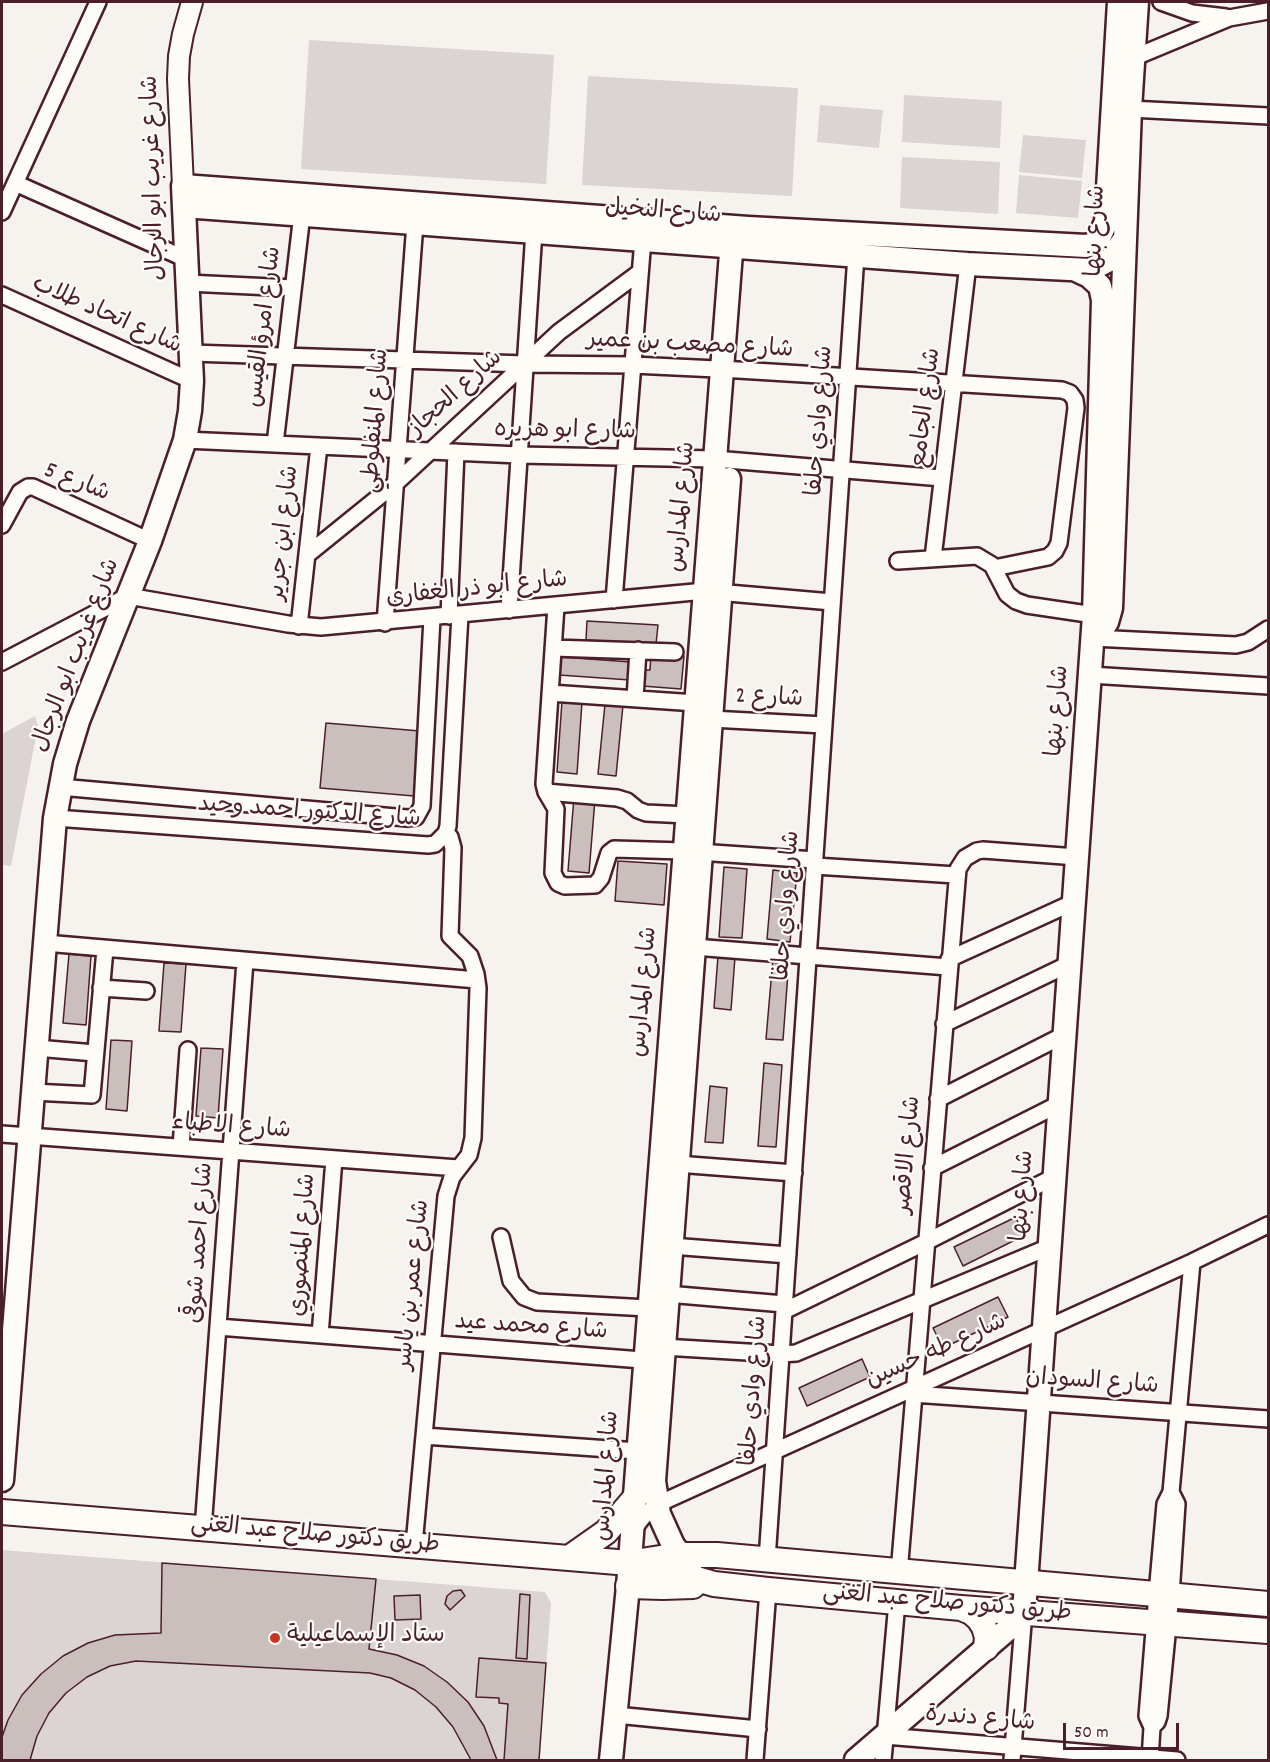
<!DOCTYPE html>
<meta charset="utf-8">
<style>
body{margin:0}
#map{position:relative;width:1270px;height:1762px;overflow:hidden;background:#f6f3ef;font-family:Dekko,sans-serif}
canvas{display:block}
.frame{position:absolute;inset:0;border:3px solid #4a1f2b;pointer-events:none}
.scale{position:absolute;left:1063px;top:1723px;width:116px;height:27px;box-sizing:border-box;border:3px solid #4a1f2b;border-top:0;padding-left:8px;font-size:18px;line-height:21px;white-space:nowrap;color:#4a1f2b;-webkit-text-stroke:4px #fdfcf7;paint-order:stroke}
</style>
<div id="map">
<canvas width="1270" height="1762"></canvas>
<div class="frame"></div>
<div class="scale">50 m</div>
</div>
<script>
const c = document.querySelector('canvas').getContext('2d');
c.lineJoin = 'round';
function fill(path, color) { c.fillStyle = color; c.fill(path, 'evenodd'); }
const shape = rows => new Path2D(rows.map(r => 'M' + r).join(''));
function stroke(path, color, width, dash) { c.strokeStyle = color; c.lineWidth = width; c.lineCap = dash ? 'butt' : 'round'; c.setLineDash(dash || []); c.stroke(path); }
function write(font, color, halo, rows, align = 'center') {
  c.font = font + ' Dekko,"Playpen Sans Arabic",sans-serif'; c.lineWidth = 4.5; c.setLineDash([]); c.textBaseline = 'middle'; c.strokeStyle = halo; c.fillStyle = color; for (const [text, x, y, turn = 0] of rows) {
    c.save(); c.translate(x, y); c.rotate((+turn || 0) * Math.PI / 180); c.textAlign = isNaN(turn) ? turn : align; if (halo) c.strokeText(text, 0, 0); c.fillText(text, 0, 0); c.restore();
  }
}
fill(shape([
 [309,40,554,55,546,184,301,169],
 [588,76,798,88,792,196,582,185],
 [904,95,1002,101,1000,148,902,142],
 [820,105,883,110,879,148,817,142],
 [1023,135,1086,140,1082,178,1019,172],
 [902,157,1000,162,998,214,900,208],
 [1019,175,1082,181,1078,218,1016,213],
 [35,716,38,726,11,866,2,865,2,734],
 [2,1550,545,1592,551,1603,539,1760,2,1760]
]), '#dcd4d2');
const building = shape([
 [587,621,658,625,656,644,586,640,587,621],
 [651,653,684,656,681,689,642,686,644,670,650,670,651,653],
 [560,657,631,662,630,680,559,675,560,657],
 [562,701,582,702,577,774,557,772,562,701],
 [605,704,623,705,616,776,598,774,605,704],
 [326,723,420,731,414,796,320,788,326,723],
 [574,797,595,799,589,873,568,871,574,797],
 [618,861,667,864,664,905,615,901,618,861],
 [724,867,747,869,742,938,719,937,724,867],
 [773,870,797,873,790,942,767,939,773,870],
 [69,954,91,956,86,1025,63,1023,69,954],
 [718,956,735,957,731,1010,714,1008,718,956],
 [773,958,789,959,783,1040,766,1039,773,958],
 [164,963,186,964,181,1032,159,1031,164,963],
 [111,1040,132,1041,127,1111,106,1109,111,1040],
 [201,1048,223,1049,218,1118,196,1116,201,1048],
 [764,1063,782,1065,776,1147,758,1146,764,1063],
 [710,1086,727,1088,723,1143,705,1142,710,1086],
 [1016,1217,1023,1236,963,1266,954,1247,1016,1217],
 [998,1297,1008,1317,943,1348,933,1328,998,1297],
 [862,1359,870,1377,807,1406,799,1388,862,1359],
 [162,1563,376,1579,369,1649,397,1655,424,1666,447,1682,468,1702,484,1726,497,1760,471,1760,453,1727,436,1707,415,1690,391,1678,370,1673,136,1661,110,1666,87,1677,66,1693,49,1713,37,1736,30,1760,2,1760,2,1737,8,1720,22,1695,41,1674,63,1656,88,1643,115,1635,161,1633,162,1563],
 [461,1590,465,1596,450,1610,445,1604,447,1596,453,1591,461,1590],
 [520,1594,530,1595,527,1659,516,1658,520,1594],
 [420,1595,421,1619,395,1620,394,1596,420,1595],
 [479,1658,546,1663,539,1760,504,1760,508,1704,499,1703,499,1698,476,1697,479,1658]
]);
fill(building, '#cbbfbe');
stroke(building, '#4a1f2b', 1.5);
const minor = shape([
 [1161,2,1192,13,1226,17],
 [1128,60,1229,18,1268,11],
 [1130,109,1268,116],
 [15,183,186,259],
 [2,212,98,2],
 [187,283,293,288],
 [2,295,192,381],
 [191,353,525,364,633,365,738,370,1062,390,1070,393,1075,400,1076,408,1059,543,1055,551,1048,557,994,568],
 [185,440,519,455,715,459,942,478],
 [275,444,302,214],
 [2,525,20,492,28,487,33,487,150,541],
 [307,555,396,483,559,332,640,272],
 [933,558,968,264],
 [898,561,977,556,992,565,1007,594,1016,601,1027,605,1094,615],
 [614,600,643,239],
 [556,606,544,784,546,792,556,809,553,873,558,883,565,886,595,885,601,878,609,853,614,849,684,851,815,860],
 [509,610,534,231],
 [449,616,456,452],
 [385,623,415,223],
 [299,626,319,446],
 [1093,638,1236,645,1248,642,1268,629],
 [553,648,675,652],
 [2,662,128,596,288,624,321,627,705,591,832,602],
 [1090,675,1268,686],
 [550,693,696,703],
 [635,699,638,650],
 [711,719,824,725],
 [60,787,407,818,416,817,422,806,432,618],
 [546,792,617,798,627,801,638,810,646,813,687,815],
 [55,818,428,845,435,844,446,833,448,826,460,615],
 [815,866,956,875],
 [45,943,477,980],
 [694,947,948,967],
 [949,959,1074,902],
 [101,988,146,991],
 [944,1024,1069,964],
 [36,1048,95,1053],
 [33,1092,92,1095,105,949],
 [938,1099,1064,1035],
 [2,1134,458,1168],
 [181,1147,188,1050],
 [677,1164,794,1173],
 [932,1168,1059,1104],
 [501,1237,511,1281,524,1297,537,1302,648,1308],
 [671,1246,788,1255],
 [667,1294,784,1304],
 [784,1311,926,1242,1054,1177],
 [218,1327,655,1361],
 [320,1335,334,1159],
 [663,1347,781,1354,796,1353,1049,1247],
 [913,1394,1268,1419],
 [424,1436,638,1451],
 [203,1529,245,961],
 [633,1530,643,1517,656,1505,1192,1262,1268,1225],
 [414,1545,446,1196,452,1177,469,1155,473,1138,478,988,476,974,470,956,450,936,453,848,450,837,446,833],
 [767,1560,856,255],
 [899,1573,958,869,965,858,977,851,983,850,1077,857],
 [616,1715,758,1729],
 [1152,1727,1157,1722,1159,1716,1171,1595,1177,1504,1171,1492],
 [885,1736,1177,1760],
 [755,1760,768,1590],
 [883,1760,897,1602],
 [1012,1760,1024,1612],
 [1150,1760,1152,1727,1147,1716,1157,1594,1165,1504,1171,1492,1192,1262]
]);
const tertiary = shape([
 [183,186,178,79,179,56,183,34,192,2]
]);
const secondary = shape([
 [184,206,968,264,1090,270,1111,259,1125,238],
 [1093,635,1102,629,1107,622,1111,608,1130,109,1137,2],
 [2,1480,55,818,65,764,78,721,150,541,185,440,190,411,192,381,183,186,748,228,1086,246,1093,244,1099,238,1106,222,1119,2],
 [690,1568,673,1545,659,1514,654,1481,729,479],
 [611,1760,628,1586,733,227],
 [856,1760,1015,1623,1024,1612,1094,615,1103,300,1100,286,1089,276,1076,270]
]);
const primary = shape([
 [2,1512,569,1558,629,1563,676,1573,714,1584,768,1590,961,1608,1268,1631],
 [569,1558,606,1532,635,1498],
 [641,1561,679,1555,717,1555,1268,1604],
 [628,1586,663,1587,693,1586],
 [961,1608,971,1612,979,1619,984,1627,987,1637,986,1648]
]);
stroke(minor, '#4a1f2b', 20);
stroke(tertiary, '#4a1f2b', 24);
stroke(secondary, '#4a1f2b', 27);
stroke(primary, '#4a1f2b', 28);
stroke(minor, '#fdfcf7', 15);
stroke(tertiary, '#fdfcf7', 20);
stroke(secondary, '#fdfcf7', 22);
stroke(primary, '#fdfcf7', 24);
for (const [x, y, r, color] of [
 [275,1638,6,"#c8321e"]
]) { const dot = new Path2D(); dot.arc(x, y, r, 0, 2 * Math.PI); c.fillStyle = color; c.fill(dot); stroke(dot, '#fdfcf7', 2); }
write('24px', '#4a1f2b', '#fdfcf7', [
 ["شارع غريب ابو الرجال",156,178,-92],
 ["شارع النخيل",663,214,4],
 ["شارع بنها",1098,231,-88],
 ["شارع اتحاد طلاب",106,317,24],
 ["شارع امرؤ القيس",266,327,-83],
 ["شارع مصعب بن عمير",690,347,3],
 ["شارع الحجاز",457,395,-42],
 ["شارع الجامع",928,408,-83],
 ["شارع المنفلوطي",378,421,-86],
 ["شارع وادي حلفا",822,421,-86],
 ["شارع ابو هريره",565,433,1],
 ["شارع 5",76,484,22],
 ["شارع المدارس",684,507,-85],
 ["شارع ابن جرير",286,533,-84],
 ["شارع ابو ذر الغفارى",477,591,-6],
 ["شارع غريب ابو الرجال",78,656,-69],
 ["شارع 2",769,700,3],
 ["شارع بنها",1060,711,-86],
 ["شارع الدكتور احمد وحيد",309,814,4],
 ["شارع وادي حلفا",789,906,-86],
 ["شارع المدارس",646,992,-85],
 ["شارع الاطباء",231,1129,4],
 ["شارع الاقصر",910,1155,-85],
 ["شارع بنها",1025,1196,-86],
 ["شارع احمد شوقى",202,1243,-86],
 ["شارع المنصوري",305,1245,-86],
 ["شارع عمر بن ياسر",415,1285,-84],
 ["شارع محمد عيد",531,1329,4],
 ["شارع طه حسين",937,1353,-24],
 ["شارع السودان",1092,1384,4],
 ["شارع وادي حلفا",756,1391,-86],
 ["شارع المدارس",609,1476,-86],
 ["طريق دكتور صلاح عبد الغنى",315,1537,5],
 ["طريق دكتور صلاح عبد الغنى",947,1605,5],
 ["شارع دندرة",980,1721,5]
]);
write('24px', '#4a1f2b', '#fdfcf7', [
 ["ستاد الإسماعيلية",287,1638]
], 'left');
</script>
